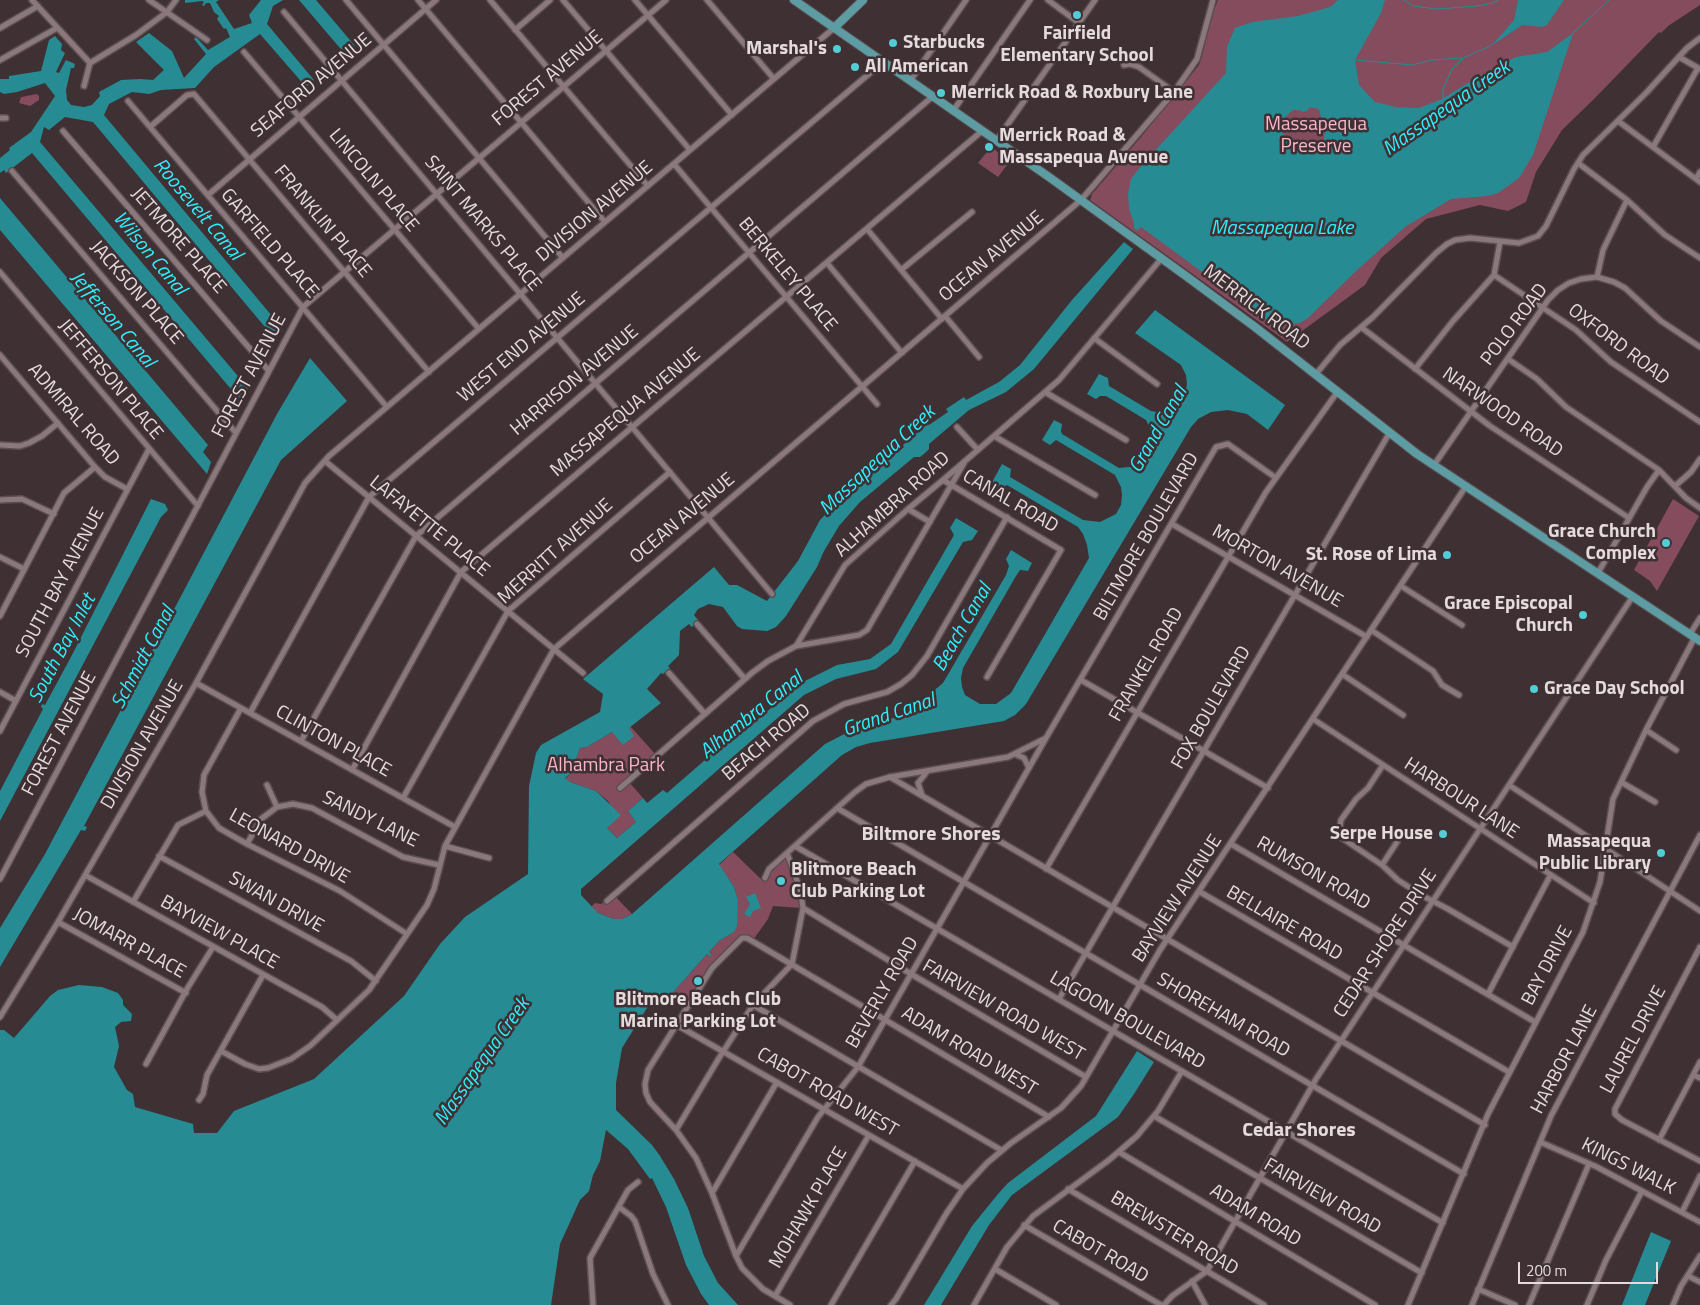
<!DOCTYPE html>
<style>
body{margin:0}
#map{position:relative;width:1700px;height:1305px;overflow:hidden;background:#3f3034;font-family:"Titillium Web",sans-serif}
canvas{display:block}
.scale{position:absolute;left:1518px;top:1262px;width:140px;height:22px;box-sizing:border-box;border:2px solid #e5dbdd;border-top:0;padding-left:6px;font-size:15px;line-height:18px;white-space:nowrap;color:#e5dbdd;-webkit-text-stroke:4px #3f3034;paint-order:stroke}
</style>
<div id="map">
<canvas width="1700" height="1305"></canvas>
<div class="scale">200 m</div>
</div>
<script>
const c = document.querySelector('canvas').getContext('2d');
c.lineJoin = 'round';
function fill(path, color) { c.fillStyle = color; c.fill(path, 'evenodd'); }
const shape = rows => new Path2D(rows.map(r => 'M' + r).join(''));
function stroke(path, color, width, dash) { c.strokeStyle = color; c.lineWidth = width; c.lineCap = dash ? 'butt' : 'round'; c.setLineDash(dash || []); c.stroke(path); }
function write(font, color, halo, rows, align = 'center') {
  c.font = font + ' "Titillium Web",sans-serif'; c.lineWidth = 5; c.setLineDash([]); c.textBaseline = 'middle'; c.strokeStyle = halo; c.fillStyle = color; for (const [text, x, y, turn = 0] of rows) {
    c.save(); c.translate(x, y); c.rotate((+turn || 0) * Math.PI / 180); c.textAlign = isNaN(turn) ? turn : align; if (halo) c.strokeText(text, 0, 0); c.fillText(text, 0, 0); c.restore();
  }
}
fill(shape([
 [1218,0,1700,0,1700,5,1668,26,1661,33,1659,32,1594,99,1562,130,1536,172,1526,202,1508,211,1480,205,1426,219,1381,258,1365,285,1287,342,1090,200,1092,194,1141,137,1199,65,1202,56,1212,15],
 [37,94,39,96,39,100,30,106,19,103,21,97],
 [991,147,1010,161,998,177,978,163],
 [1673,499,1699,516,1657,591,1650,581,1634,570],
 [631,727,657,756,629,782,643,798,628,811,636,822,617,838,607,828,611,806,608,801,596,791,570,782,565,779,571,773,580,748,587,747,612,732],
 [733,852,763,881,766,879,768,872,787,854,800,896,801,908,773,906,768,919,753,940,744,936,711,967,685,1008,669,997,707,954,711,957,712,955,709,952,719,941,734,932,738,900,734,887,719,865],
 [613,894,632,914,622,919,614,919,598,913,591,907,595,903,601,904]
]), '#844c5c');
fill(shape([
 [185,0,219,0,216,2,234,29,252,23,249,15,261,0,283,0,273,6,267,24,314,80,306,87,260,34,214,67,195,88,161,90,149,94,132,92,109,104,104,115,282,328,275,339,93,122,65,117,49,130,44,127,40,142,248,388,241,401,32,153,6,173,4,170,0,173,0,158,10,150,9,148,31,132,55,96,45,83,17,92,4,94,0,92,0,79,9,79,9,76,41,71,49,40,55,36,62,44,61,50,65,53,56,72,59,73,66,60,75,64,74,68,71,68,66,90,67,100,71,105,84,107,92,105,100,96,99,92,121,80,140,79,153,80,164,70,136,42,149,33,172,51,184,78,206,54,194,39,196,37,208,50,230,37,226,28,224,29,217,19,219,16,214,12,210,3,206,3,204,6,202,5,204,2,202,1,185,3],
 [299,0,316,0,355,46,345,54],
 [1338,0,1385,0,1381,13,1355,60,1359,85,1375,102,1396,107,1419,108,1442,99,1481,75,1516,57,1547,52,1573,33,1533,155,1519,178,1498,193,1487,196,1451,199,1405,227,1355,272,1307,319,1300,323,1279,325,1270,322,1141,227,1137,230,1134,228,1134,223,1129,209,1128,193,1131,179,1141,166,1226,73,1227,47,1235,28,1252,22,1298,16,1330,7],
 [1310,107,1319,109,1322,121,1326,121,1324,139,1325,145,1318,151,1304,150,1295,140,1287,138,1281,131,1286,116,1293,110,1299,110,1303,112,1307,111],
 [1518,0,1564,0,1547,25,1542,27,1522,25,1497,42,1495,42,1514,20],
 [0,198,208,445,203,452,211,462,207,474,0,230],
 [1124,242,1133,249,1034,369,1006,392,969,410,929,444,929,449,925,453,920,457,914,457,860,502,839,526,824,551,817,567,786,616,776,627,767,631,742,629,737,626,723,607,709,604,698,609,694,615,698,620,692,627,689,624,680,631,679,655,668,666,670,668,663,674,661,673,647,689,661,703,629,728,634,736,623,745,612,732,587,747,580,748,571,773,565,778,570,782,596,791,621,815,607,828,617,838,636,822,628,811,643,798,647,803,663,790,667,793,705,760,704,758,731,735,735,739,799,684,837,665,870,659,891,644,954,535,950,528,956,518,978,531,972,540,963,542,898,652,876,669,836,679,804,695,581,889,581,895,598,913,614,919,622,919,632,914,825,744,850,731,899,716,919,703,943,683,1006,575,1009,566,1006,559,1011,550,1032,563,1028,571,1020,570,1016,576,963,668,961,678,962,687,965,695,980,704,996,704,1011,693,1089,558,1087,545,1083,534,1078,527,1007,485,999,489,991,484,1002,464,1011,469,1010,477,1083,520,1100,522,1116,514,1121,505,1122,495,1121,487,1115,475,1056,440,1050,445,1042,440,1054,420,1062,424,1061,431,1062,434,1119,468,1138,466,1147,459,1157,442,1146,420,1106,396,1100,396,1096,399,1087,394,1099,374,1108,378,1109,386,1151,411,1163,413,1179,406,1186,389,1187,384,1186,375,1181,365,1135,333,1155,310,1285,405,1268,430,1247,414,1228,410,1211,412,1198,419,1191,427,1026,704,1015,715,1004,721,870,743,856,747,842,755,719,864,734,887,738,900,737,926,734,932,719,941,709,952,712,955,711,957,707,954,669,997,662,994,647,1008,622,1048,616,1083,616,1110,652,1145,660,1156,674,1179,688,1208,704,1256,718,1283,738,1305,709,1305,701,1294,686,1265,666,1207,652,1178,650,1179,628,1149,606,1130,600,1161,593,1175,589,1191,580,1200,560,1244,551,1305,0,1305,0,1030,4,1030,14,1038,50,996,58,990,79,985,102,987,118,993,123,1000,123,1005,132,1014,131,1021,121,1022,115,1027,119,1046,114,1067,127,1090,133,1094,135,1107,193,1124,194,1133,217,1133,234,1111,314,1079,404,996,440,944,465,917,528,874,529,786,536,753,541,745,600,712,603,694,583,679,714,567,729,585,737,585,767,601,798,561,820,520,849,490,904,447,903,445,927,424,929,425,948,412,946,409,964,397,966,400,999,382,1020,365,1072,300],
 [310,358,347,401,281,460,84,826,87,827,85,831,81,830,0,967,0,928,45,854,277,414],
 [151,499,165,504,168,510,161,517,0,821,0,791,43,709,41,707,42,704,45,705,72,655],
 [755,893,761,908,753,911,750,917,744,914,750,904,746,897],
 [1137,1051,1154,1062,1134,1094,1118,1117,1012,1195,989,1225,941,1305,924,1305,972,1226,998,1194,1008,1183,1096,1116],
 [1651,1232,1671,1241,1645,1305,1622,1305]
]), '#268b93');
stroke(shape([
 [1404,0,1413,6,1437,9,1477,6,1493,3,1498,0],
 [1573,33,1609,0],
 [1355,60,1412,65,1432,60,1462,58],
 [1443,100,1443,89,1452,69,1463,58,1490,46,1497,41]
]), '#268b93', 1);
const street = shape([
 [32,0,90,63],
 [149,0,207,40],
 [346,0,563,258],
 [418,0,605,222],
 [490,0,648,186],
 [563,0,690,150],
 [635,0,732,115],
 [707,0,774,79],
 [1048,0,1079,23],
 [284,12,772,594],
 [0,28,38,6],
 [515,30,550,0],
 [244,52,479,329],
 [1679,57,1700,69],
 [0,60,57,28],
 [1124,65,1130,64,1139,67,1174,92],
 [910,81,966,0],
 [84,86,90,63,136,35,167,12,176,0],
 [128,101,387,407],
 [953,111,1030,0],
 [0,118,6,118],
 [1618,121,1700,182],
 [150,127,187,95,194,94,429,372],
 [63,131,269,371],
 [996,141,1095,0],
 [1653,147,1698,68],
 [1578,163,1627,200,1665,235,1700,258],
 [674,164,877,404],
 [12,171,236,433],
 [1696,179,1700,172],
 [208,195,436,0],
 [867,229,942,319],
 [827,263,902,353],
 [901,270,972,212],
 [0,272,198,506],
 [1494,275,1576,330,1611,362,1700,422],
 [1597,277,1603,250,1627,200],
 [945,316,979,357],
 [1361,327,1490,426,1629,518],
 [1094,338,1157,384],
 [0,355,95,467,105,477,127,489],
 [1508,359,1537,379,1566,407,1659,470,1686,498,1700,508],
 [1415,369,1453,321,1494,275,1500,242],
 [1316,374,1340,345,1373,317,1436,253,1447,244,1455,240,1470,238,1519,243,1538,236,1546,226,1574,169,1583,155,1646,93,1687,48,1700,38],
 [1045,392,1126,440],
 [957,427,978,450],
 [994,436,1095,495],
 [0,445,20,446,29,443,42,436,58,423],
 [325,461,583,673],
 [1434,465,1548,300,1558,290,1569,283,1581,279,1597,277,1614,282,1625,288,1661,321,1700,347],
 [943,480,1061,550,987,677],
 [1675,486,1691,472,1700,459],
 [0,500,22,499,54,514],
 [908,509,930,522],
 [1172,524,1367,637],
 [0,557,24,569],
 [1598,573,1647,487,1659,470],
 [1401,586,1462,625],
 [0,616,64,493,95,467],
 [697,624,745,679],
 [1371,630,1433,671,1442,685,1459,695],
 [1690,634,1700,618],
 [796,646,859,635,867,630,964,463],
 [669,673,705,714],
 [1342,674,1403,715],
 [1081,680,1268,788],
 [196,683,455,827],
 [0,692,16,701],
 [241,708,204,775,202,792,206,811,219,828,247,844,340,891,407,934],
 [250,713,369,497,883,62],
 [1313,719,1594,903],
 [1646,730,1676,750],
 [0,731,149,449],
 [301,741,416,536,932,97],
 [1015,754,1024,758,1029,768],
 [1383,765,1368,788,1356,799,1341,820,1339,832,1342,838,1382,865,1398,880,1421,895,1448,909,1513,947],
 [352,770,461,572,982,131],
 [890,777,1485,1125],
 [1621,782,1655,802],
 [267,785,277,807],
 [1509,785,1700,911],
 [620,788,753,672,768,661,796,646,845,565,908,509,943,480,1059,380,1161,259],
 [922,795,918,783,926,773],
 [403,798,508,611,670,472],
 [837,808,1464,1174],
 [247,844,261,819,277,807,293,804,312,808,403,857,439,865],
 [1231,844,1535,1022],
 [445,846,489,858],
 [795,846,1443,1223],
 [159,856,351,961,376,981],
 [1382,865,1397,842],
 [1046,869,1266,492,1338,391],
 [85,875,322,1007,337,1020],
 [765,878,769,869,855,792,866,784,890,777,1008,757,1046,738,1216,447,1228,444,1276,478],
 [0,879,303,307,666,0],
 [1200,892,1509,1072],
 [607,901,813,721,844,704,887,692,901,684,912,675,927,656,1007,517],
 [133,902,178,825,206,811],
 [803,908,911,974,1086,1077],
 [58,922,186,993],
 [1700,947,1615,1109,1615,1114,1622,1120,1700,1161],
 [1488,994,1550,876],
 [1059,999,1390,432],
 [753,1005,1001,1150],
 [0,1017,58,922,196,683,305,483,329,456,834,28],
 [675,1024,963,1189],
 [221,1051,245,1064,259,1069,268,1068,291,1059,310,1046,369,990,427,905,434,889,445,846,554,649,1081,200,1174,92,1197,59,1213,0],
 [146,1064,187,989,213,947],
 [1693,1075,1700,1078],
 [199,1100,203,1094,207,1075,263,975],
 [1154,1116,1422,1273],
 [676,1130,719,1058,753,1005,792,964,803,908,800,889,787,853],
 [1659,1140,1700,1062],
 [1540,1142,1597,1167,1700,1222],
 [1119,1152,1375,1305],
 [1068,1189,1264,1305],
 [712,1193,777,1082],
 [619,1207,631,1216,635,1221,653,1274,668,1305],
 [1682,1212,1700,1176],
 [1024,1225,1161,1305],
 [736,1256,818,1117,858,1067,1046,738],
 [995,1269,1056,1305],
 [1688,1276,1700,1282],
 [1192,1281,1205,1305],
 [1478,1289,1515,1305],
 [775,1296,869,1135],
 [593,1305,590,1258,628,1190,638,1182],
 [790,1305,763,1289,742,1268,736,1256,712,1193,696,1158,676,1130,650,1102,646,1093,645,1084,648,1070,712,968,742,938,747,938,1049,1117],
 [831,1305,915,1161],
 [891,1305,896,1299,946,1214,963,1189,987,1163,1011,1143,1061,1108,1081,1086,1160,950,1466,486],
 [974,1305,1007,1247,1033,1216,1109,1160,1137,1136,1158,1111,1182,1071],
 [1164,1305,1172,1296,1207,1271,1316,1079,1633,596],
 [1408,1305,1488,1114,1583,932,1600,882,1613,799,1646,730,1695,637],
 [1472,1305,1551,1116,1700,835],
 [1529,1305,1589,1164],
 [1587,1305,1606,1260,1642,1191],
 [1673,1305,1681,1286,1700,1256]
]);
const primary = shape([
 [794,0,1049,177,1186,276,1255,327,1417,454,1700,641],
 [834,28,863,0]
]);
stroke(street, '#5b4f52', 8);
stroke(primary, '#5b4f52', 10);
stroke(street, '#8a787c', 5);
stroke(primary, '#5c9ca2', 8);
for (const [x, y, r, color] of [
 [1077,15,5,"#52ccd5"],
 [893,43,5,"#52ccd5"],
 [837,49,5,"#52ccd5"],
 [855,67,5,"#52ccd5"],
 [941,93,5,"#52ccd5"],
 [989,147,5,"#52ccd5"],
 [1666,543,5,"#52ccd5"],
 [1447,555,5,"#52ccd5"],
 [1583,615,5,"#52ccd5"],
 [1534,689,5,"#52ccd5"],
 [1443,834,5,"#52ccd5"],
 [1661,853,5,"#52ccd5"],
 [781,881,5,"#52ccd5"],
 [698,981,5,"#52ccd5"]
]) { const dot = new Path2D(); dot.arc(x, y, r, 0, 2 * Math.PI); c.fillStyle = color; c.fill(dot); stroke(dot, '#3f3034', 2); }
write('bold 19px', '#e5dbdd', '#3f3034', [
 ["Fairfield",1077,34,"center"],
 ["Elementary School",1077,56,"center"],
 ["Starbucks",903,43],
 ["Marshal's",827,49,"right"],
 ["All American",865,67],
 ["Merrick Road & Roxbury Lane",951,93],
 ["Merrick Road &",999,136],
 ["Massapequa Avenue",999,158],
 ["Grace Church",1656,532,"right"],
 ["Complex",1656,554,"right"],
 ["St. Rose of Lima",1437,555,"right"],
 ["Grace Episcopal",1573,604,"right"],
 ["Church",1573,626,"right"],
 ["Grace Day School",1544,689],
 ["Serpe House",1433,834,"right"],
 ["Massapequa",1651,842,"right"],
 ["Public Library",1651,864,"right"],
 ["Blitmore Beach",791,870],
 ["Club Parking Lot",791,892],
 ["Blitmore Beach Club",698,1000,"center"],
 ["Marina Parking Lot",698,1022,"center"]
], 'left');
write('19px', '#e5dbdd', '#3f3034', [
 ["FOREST AVENUE",548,79,-40],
 ["SEAFORD AVENUE",312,86,-40],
 ["LINCOLN PLACE",373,181,50],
 ["DIVISION AVENUE",595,212,-40],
 ["FRANKLIN PLACE",322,222,50],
 ["SAINT MARKS PLACE",482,224,50],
 ["JETMORE PLACE",178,241,49],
 ["GARFIELD PLACE",269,244,49],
 ["OCEAN AVENUE",992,257,-40],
 ["BERKELEY PLACE",787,275,50],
 ["JACKSON PLACE",136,293,49],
 ["MERRICK ROAD",1256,308,37],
 ["POLO ROAD",1515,325,-53],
 ["OXFORD ROAD",1618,345,37],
 ["WEST END AVENUE",522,348,-40],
 ["FOREST AVENUE",250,376,-62],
 ["JEFFERSON PLACE",110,380,50],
 ["HARRISON AVENUE",575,381,-40],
 ["MASSAPEQUA AVENUE",626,413,-40],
 ["NARWOOD ROAD",1502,413,35],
 ["ADMIRAL ROAD",73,415,49],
 ["CANAL ROAD",1010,502,30],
 ["ALHAMBRA ROAD",893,505,-42],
 ["OCEAN AVENUE",683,519,-40],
 ["LAFAYETTE PLACE",429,527,39],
 ["BILTMORE BOULEVARD",1147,537,-60],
 ["MERRITT AVENUE",556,552,-42],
 ["MORTON AVENUE",1277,567,30],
 ["SOUTH BAY AVENUE",61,583,-62],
 ["FRANKEL ROAD",1147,665,-60],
 ["FOX BOULEVARD",1212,708,-60],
 ["FOREST AVENUE",60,734,-62],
 ["CLINTON PLACE",333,742,29],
 ["BEACH ROAD",767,743,-40],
 ["DIVISION AVENUE",143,745,-60],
 ["HARBOUR LANE",1461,799,33],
 ["SANDY LANE",370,820,26],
 ["LEONARD DRIVE",289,847,29],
 ["RUMSON ROAD",1313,874,30],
 ["BAYVIEW AVENUE",1178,899,-57],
 ["SWAN DRIVE",276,903,29],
 ["BELLAIRE ROAD",1284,924,30],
 ["BAYVIEW PLACE",219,933,29],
 ["JOMARR PLACE",129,944,29],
 ["CEDAR SHORE DRIVE",1386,944,-57],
 ["BAY DRIVE",1548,966,-62],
 ["BEVERLY ROAD",883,993,-60],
 ["FAIRVIEW ROAD WEST",1003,1011,30],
 ["SHOREHAM ROAD",1223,1016,30],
 ["LAGOON BOULEVARD",1127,1021,30],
 ["LAUREL DRIVE",1634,1040,-62],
 ["ADAM ROAD WEST",969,1052,31],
 ["HARBOR LANE",1565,1060,-62],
 ["CABOT ROAD WEST",827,1093,30],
 ["KINGS WALK",1628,1167,27],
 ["FAIRVIEW ROAD",1322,1197,30],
 ["MOHAWK PLACE",809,1208,-60],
 ["ADAM ROAD",1255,1216,31],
 ["BREWSTER ROAD",1174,1234,31],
 ["CABOT ROAD",1100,1252,30]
]);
write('19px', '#fcb5c8', '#3f3034', [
 ["Massapequa",1316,125],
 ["Preserve",1316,147],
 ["Alhambra Park",606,766]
]);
write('italic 20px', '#2ef0fd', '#3f3034', [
 ["Massapequa Creek",1447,109,-35],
 ["Roosevelt Canal",197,210,50],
 ["Massapequa Lake",1282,229],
 ["Wilson Canal",149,254,50],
 ["Jefferson Canal",112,320,50],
 ["Grand Canal",1159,430,-60],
 ["Massapequa Creek",878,461,-43],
 ["Beach Canal",963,628,-60],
 ["South Bay Inlet",63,649,-62],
 ["Schmidt Canal",144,658,-62],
 ["Alhambra Canal",752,716,-39],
 ["Grand Canal",889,716,-19],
 ["Massapequa Creek",483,1062,-55]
]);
write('bold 20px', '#e5dbdd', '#3f3034', [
 ["Biltmore Shores",931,835],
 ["Cedar Shores",1299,1131]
]);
</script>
